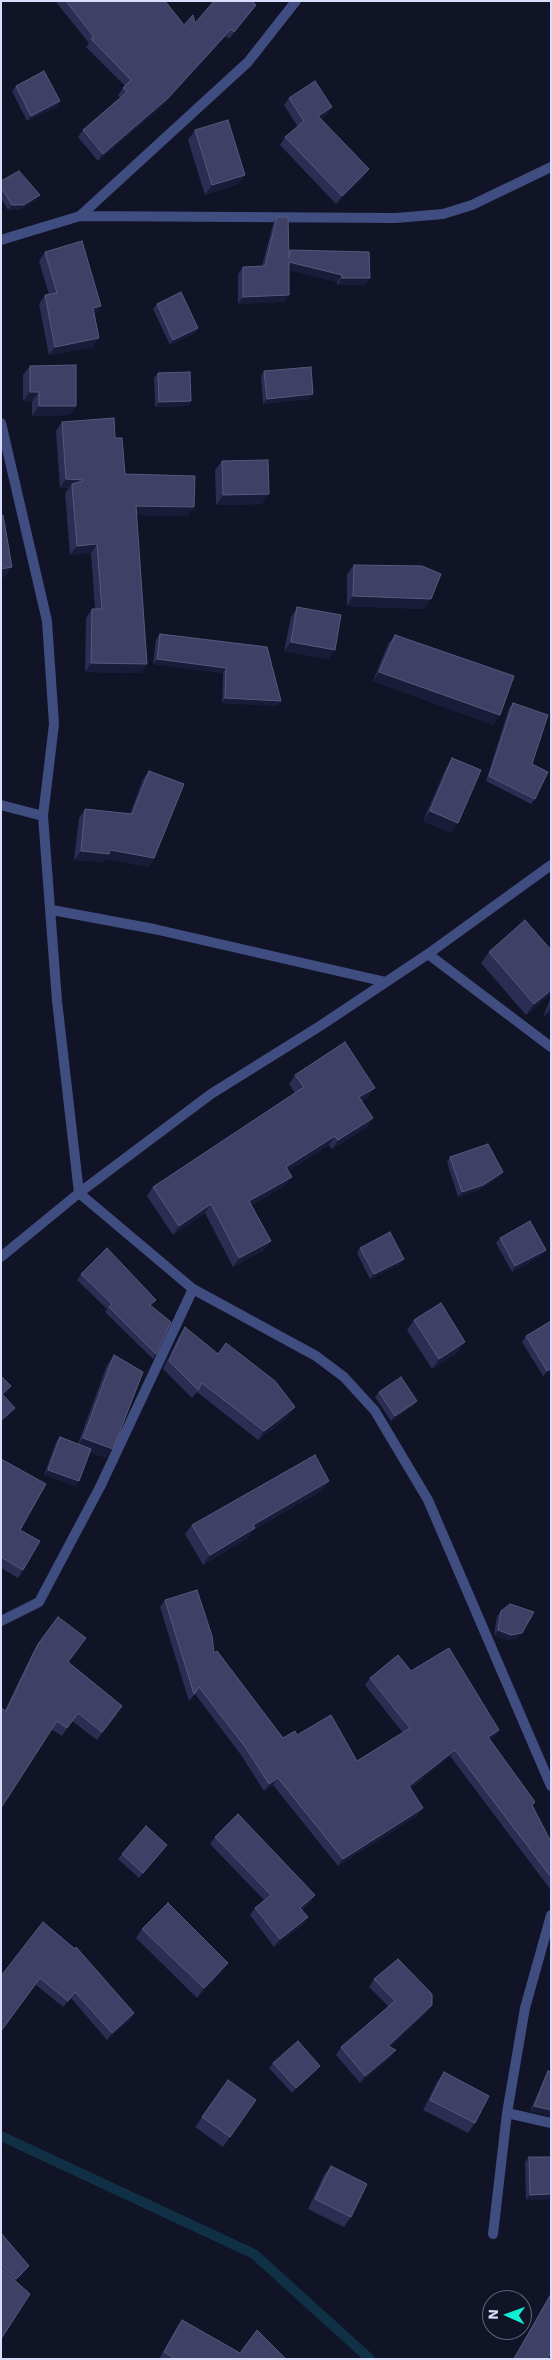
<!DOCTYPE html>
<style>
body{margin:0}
#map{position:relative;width:552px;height:2360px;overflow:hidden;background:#111326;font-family:"Work Sans",sans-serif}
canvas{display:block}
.frame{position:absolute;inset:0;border:2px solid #d9ddfc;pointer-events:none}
.north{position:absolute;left:482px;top:2290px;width:50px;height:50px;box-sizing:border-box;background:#111326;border:1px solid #61647c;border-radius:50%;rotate:272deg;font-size:14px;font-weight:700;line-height:20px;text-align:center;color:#d9ddfc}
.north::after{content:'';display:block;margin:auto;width:18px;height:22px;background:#12efd0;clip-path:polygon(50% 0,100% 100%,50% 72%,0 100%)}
</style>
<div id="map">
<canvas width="552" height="2360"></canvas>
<div class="frame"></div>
<div class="north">N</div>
</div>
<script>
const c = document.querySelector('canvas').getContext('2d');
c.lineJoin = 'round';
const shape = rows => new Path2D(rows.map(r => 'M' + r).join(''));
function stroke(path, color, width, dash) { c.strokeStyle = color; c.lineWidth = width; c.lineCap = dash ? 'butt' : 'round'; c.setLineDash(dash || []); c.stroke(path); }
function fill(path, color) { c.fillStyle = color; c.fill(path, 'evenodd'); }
stroke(shape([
 [1,2136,254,2254,370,2359]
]), '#103046', 10);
stroke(shape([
 [80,216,248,62,296,1],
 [1,240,80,216,396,218,443,214,472,205,551,167],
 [1,423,47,621,54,724,43,816,57,1001,79,1193,193,1289,316,1356,344,1377,375,1411,428,1500,551,1786],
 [1,805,43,816],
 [52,910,154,929,386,982],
 [428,954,551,1047],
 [1,1257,79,1193,211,1094,320,1026,428,954,551,865],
 [1,1621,39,1602,100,1487,193,1289],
 [507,2113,551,2123],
 [493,2234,507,2113,525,2008,551,1915]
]), '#404d81', 10);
fill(shape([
 [55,1,165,1,184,25,251,12,229,39,226,36,163,105,98,161,78,137,83,130,120,98,118,95,125,86,86,47,89,43],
 [16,86,60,101,56,107,27,121,12,91],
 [289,98,332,107,327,114,321,119,364,177,336,204,280,145,285,137,298,127,284,105],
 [195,130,245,175,238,184,205,195,188,140],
 [1,181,40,195,36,200,19,210,8,210,1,198],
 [277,217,288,252,290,250,370,278,365,285,337,285,337,282,289,270,284,302,238,304,238,274,243,267,262,266,273,224],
 [45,252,95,315,93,347,49,355,39,304,45,295,49,295,39,261],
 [157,304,198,328,195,333,170,345,153,309],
 [30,366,76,406,69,415,32,416,32,402,23,401,23,375],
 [264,371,310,399,263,404,261,376],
 [158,373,191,401,188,406,155,407,154,378],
 [62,422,115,438,125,474,188,516,136,515,147,664,141,673,85,672,86,618,92,609,95,609,91,553,70,555,65,493,69,488,60,488,56,431],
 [222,461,262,504,216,505,215,470],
 [354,565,424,609,347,606,347,574],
 [297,607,335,650,328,659,284,651,291,617],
 [160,634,267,647,281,701,277,706,222,703,223,673,153,664,156,639],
 [395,635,500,715,493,725,373,681,388,644],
 [513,703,532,764,535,799,531,804,486,781,509,708],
 [452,758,458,823,451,833,423,821,446,768],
 [149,771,154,858,148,867,106,859,103,862,74,860,79,818,85,809,130,814,143,779],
 [489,952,551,994,526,1015,481,963],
 [551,997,551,1011,543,1017],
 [295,1075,368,1097,362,1101,367,1127,332,1149,329,1145,288,1171,285,1186,251,1205,271,1241,264,1250,233,1267,205,1213,173,1235,147,1196,153,1187,295,1093,289,1084],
 [450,1157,503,1172,499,1177,479,1190,458,1197,447,1162],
 [500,1238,546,1250,542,1255,512,1272,496,1243],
 [360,1248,404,1259,400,1264,370,1279,357,1253],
 [81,1274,151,1306,156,1354,153,1359,105,1312,107,1309,77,1280],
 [414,1320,458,1352,432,1369,407,1330],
 [185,1327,289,1416,258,1440,197,1392,192,1398,163,1369,179,1336],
 [526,1336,551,1371,543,1376,522,1342],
 [114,1355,106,1458,90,1452,76,1486,44,1475,56,1442,60,1437,78,1444,107,1365],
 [379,1392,417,1401,413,1406,391,1421,375,1397],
 [1,1459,20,1530,23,1570,18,1578,1,1568],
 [323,1490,253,1530,248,1538,203,1565,185,1534,192,1525],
 [165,1600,214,1653,283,1738,297,1735,357,1761,403,1733,365,1685,370,1678,411,1671,499,1730,494,1737,490,1740,535,1802,532,1806,551,1842,551,1888,550,1889,450,1756,411,1788,418,1815,338,1866,273,1785,264,1791,241,1755,195,1694,189,1701,160,1607],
 [501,1611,518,1638,507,1640,494,1635,497,1616],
 [58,1617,69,1662,117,1714,97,1740,72,1721,62,1736,51,1729,5,1710,33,1652],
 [215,1837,315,1895,310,1902,302,1910,308,1917,302,1925,274,1947,250,1915,255,1908,264,1900,210,1844],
 [163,1850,139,1878,118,1859,122,1854],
 [43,1922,130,2020,107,2040,71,1998,63,2007,35,1984],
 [142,1929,221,1972,197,1998,136,1938],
 [374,1979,427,2012,390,2047,390,2058,360,2083,336,2055,341,2047,389,2007,369,1987],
 [273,2063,320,2066,316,2071,292,2093,269,2068],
 [548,2071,551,2116,530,2111,545,2077],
 [444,2072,475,2123,468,2133,423,2110,437,2082],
 [228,2080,256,2100,223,2147,195,2127],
 [529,2157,551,2199,526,2200,525,2162],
 [331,2166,351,2217,344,2227,308,2209,324,2175],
 [1,2233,23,2274,16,2281,1,2339],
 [551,2293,551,2352,547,2359,513,2359],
 [182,2320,240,2353,286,2359,159,2359,177,2327]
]), '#2b2d53');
fill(shape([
 [256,5,251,12,229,39,234,32],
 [231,29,226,36,163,105,98,161,103,154],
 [60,101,56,107,27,121,31,116],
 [332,107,327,114,313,124,318,116],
 [369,169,364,177,336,204,342,196],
 [245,175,238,184,205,195,212,185],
 [40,195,36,200,19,210,8,210,12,205],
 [289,262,342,275,337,282,284,269],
 [342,278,370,278,365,285,337,285],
 [289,295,284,302,238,304,243,297],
 [101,306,95,315,87,317,93,308],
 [198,328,195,333,170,345,173,340],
 [99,338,93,347,49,355,55,347],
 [30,392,39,392,32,402,23,401],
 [313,394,310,399,263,404,267,399],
 [191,401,188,406,155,407,159,402],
 [39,406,76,406,69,415,32,416],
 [66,479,83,480,76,489,72,484,69,488,60,488],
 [269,494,262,504,216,505,223,495],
 [136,506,194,507,188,516,129,515],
 [97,544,91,553,70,555,77,546],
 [12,567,5,577,1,577,1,569],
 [353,596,431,599,424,609,347,606],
 [291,642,335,650,328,659,284,651],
 [157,659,226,668,223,673,153,664],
 [91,663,147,664,141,673,85,672],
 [379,672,500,715,493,725,373,681],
 [225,698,281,701,277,706,222,703],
 [430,811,458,823,451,833,423,821],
 [110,850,154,858,148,867,106,859,103,862,74,860,81,851],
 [551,990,551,994,526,1015,534,1004],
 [551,1007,551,1011,543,1017],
 [375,1088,368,1097,353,1106,359,1097],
 [373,1118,367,1127,332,1149,338,1140],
 [335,1136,329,1145,280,1176,286,1167],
 [503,1172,499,1177,479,1190,458,1197,462,1192],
 [292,1177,285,1186,242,1210,249,1201],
 [211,1204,205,1213,173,1235,179,1226],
 [271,1241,264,1250,233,1267,239,1258],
 [546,1250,542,1255,512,1272,515,1266],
 [404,1259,400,1264,370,1279,374,1274],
 [465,1342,458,1352,432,1369,439,1359],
 [551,1368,551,1371,543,1376,547,1371],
 [11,1386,6,1394,1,1398,1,1395],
 [417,1401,413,1406,391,1421,395,1416],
 [295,1407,289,1416,258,1440,264,1431],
 [15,1408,9,1416,1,1423,1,1420],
 [83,1438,113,1449,106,1458,77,1447],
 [48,1470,79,1481,76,1486,44,1475],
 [329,1481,323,1490,253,1530,248,1538,203,1565,210,1555,253,1525],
 [498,1630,522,1633,518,1638,507,1640,494,1635],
 [499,1730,494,1737,483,1744,488,1737],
 [455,1750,450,1756,404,1793,409,1786],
 [278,1778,273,1785,264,1791,269,1784],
 [423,1808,418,1815,338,1866,343,1859],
 [315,1895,310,1902,295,1915,300,1908],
 [308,1917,302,1925,274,1947,280,1939],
 [228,1963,221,1972,197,1998,204,1988],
 [432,2005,427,2012,383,2054,388,2046],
 [134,2013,130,2020,107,2040,112,2033],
 [396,2050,390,2058,360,2083,365,2076],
 [320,2066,316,2071,292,2093,296,2088],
 [534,2106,551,2110,551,2116,530,2111],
 [551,2194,551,2199,526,2200,530,2195],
 [29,2266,23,2274,10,2287,16,2279]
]), '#191b39');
const building = shape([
 [66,1,165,1,184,25,193,15,195,23,214,1,252,1,256,5,234,32,231,29,168,98,103,154,83,130,127,92,123,88,131,80,91,39,94,37,66,1],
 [44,71,60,101,31,116,16,86,44,71],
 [315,81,332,107,318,116,369,169,342,196,285,137,304,121,289,98,315,81],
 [228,120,245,175,212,185,195,130,228,120],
 [19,171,40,195,23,205,12,205,1,187,1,181,19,171],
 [277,217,288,217,289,258,290,250,369,252,370,278,342,278,342,275,289,262,289,295,243,297,243,267,265,266,277,217],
 [82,241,101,306,93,308,99,338,55,347,45,295,57,293,45,252,82,241],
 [181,292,198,328,173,340,157,304,181,292],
 [76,365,76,406,39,406,39,392,30,392,30,366,76,365],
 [311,367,313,394,267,399,264,371,311,367],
 [190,372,191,401,159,402,158,373,190,372],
 [114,418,115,438,122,438,125,474,195,476,194,507,136,506,147,664,91,663,92,609,102,609,97,544,77,546,72,484,83,481,83,480,66,479,62,422,114,418],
 [268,460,269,494,223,495,222,461,268,460],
 [1,515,3,515,12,567,1,569,1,515],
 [354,565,422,566,441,574,431,599,353,596,354,565],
 [297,607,341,615,335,650,291,642,297,607],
 [160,634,267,647,281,701,225,698,226,668,157,659,160,634],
 [395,635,514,676,500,715,379,672,395,635],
 [513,703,548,715,532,764,548,772,535,799,489,776,513,703],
 [452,758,481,770,458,823,430,811,452,758],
 [149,771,184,784,154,858,110,850,109,854,81,851,85,809,132,814,149,771],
 [525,920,551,950,551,990,534,1004,489,952,525,920],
 [345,1042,375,1088,359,1097,373,1118,338,1140,335,1136,286,1167,292,1177,249,1201,271,1241,239,1258,211,1204,179,1226,153,1187,304,1087,295,1075,345,1042],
 [488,1144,503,1172,483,1185,462,1192,450,1157,488,1144],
 [530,1221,546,1250,515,1266,500,1238,530,1221],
 [390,1232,404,1259,374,1274,360,1248,390,1232],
 [107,1248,156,1300,150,1305,171,1322,156,1354,109,1307,112,1304,81,1274,107,1248],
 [441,1303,465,1342,439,1359,414,1320,441,1303],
 [551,1321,551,1368,547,1371,526,1336,551,1321],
 [185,1327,218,1354,226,1343,275,1381,295,1407,264,1431,202,1383,198,1390,169,1361,185,1327],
 [114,1355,143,1372,113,1449,83,1438,114,1355],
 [1,1376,11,1386,2,1394,15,1408,1,1420,1,1376],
 [401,1377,417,1401,395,1416,379,1392,401,1377],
 [60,1437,91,1449,79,1481,48,1470,60,1437],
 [315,1455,329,1481,253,1525,255,1528,210,1555,192,1525,315,1455],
 [1,1459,46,1484,20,1530,40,1541,23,1570,1,1557,1,1459],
 [197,1590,212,1636,214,1653,217,1651,283,1738,295,1731,297,1735,331,1715,357,1761,410,1728,370,1678,398,1655,411,1671,449,1648,499,1730,488,1737,535,1802,532,1805,551,1842,551,1877,455,1750,409,1786,423,1808,343,1859,278,1778,269,1784,246,1748,199,1687,194,1694,165,1600,197,1590],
 [510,1604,534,1612,522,1633,511,1635,498,1630,501,1611,510,1604],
 [58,1617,86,1638,68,1662,122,1706,102,1732,78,1713,67,1728,57,1721,1,1808,1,1708,6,1711,38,1644,58,1617],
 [238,1814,315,1895,300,1908,308,1917,280,1939,255,1908,271,1895,215,1837,238,1814],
 [146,1826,167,1845,143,1873,122,1854,146,1826],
 [168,1903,228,1963,204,1988,142,1929,168,1903],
 [43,1922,75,1949,76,1947,134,2013,112,2033,75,1992,68,2001,40,1978,1,2031,1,1976,43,1922],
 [398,1959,432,1994,432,2005,388,2046,396,2050,365,2076,341,2047,395,2001,374,1979,398,1959],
 [298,2041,320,2066,296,2088,273,2063,298,2041],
 [548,2071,551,2072,551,2110,534,2106,548,2071],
 [444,2072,489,2096,475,2123,430,2100,444,2072],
 [228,2080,256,2100,230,2137,202,2117,228,2080],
 [529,2157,551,2157,551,2194,530,2195,529,2157],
 [331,2166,367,2184,351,2217,315,2199,331,2166],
 [1,2233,29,2266,16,2279,1,2265,1,2233],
 [1,2268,30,2294,1,2339,1,2268],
 [551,2294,551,2352,547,2359,514,2359,551,2294],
 [182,2320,240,2353,257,2330,286,2359,176,2359,164,2352,182,2320]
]);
fill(building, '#3e4065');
stroke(building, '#56597d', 1);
</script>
